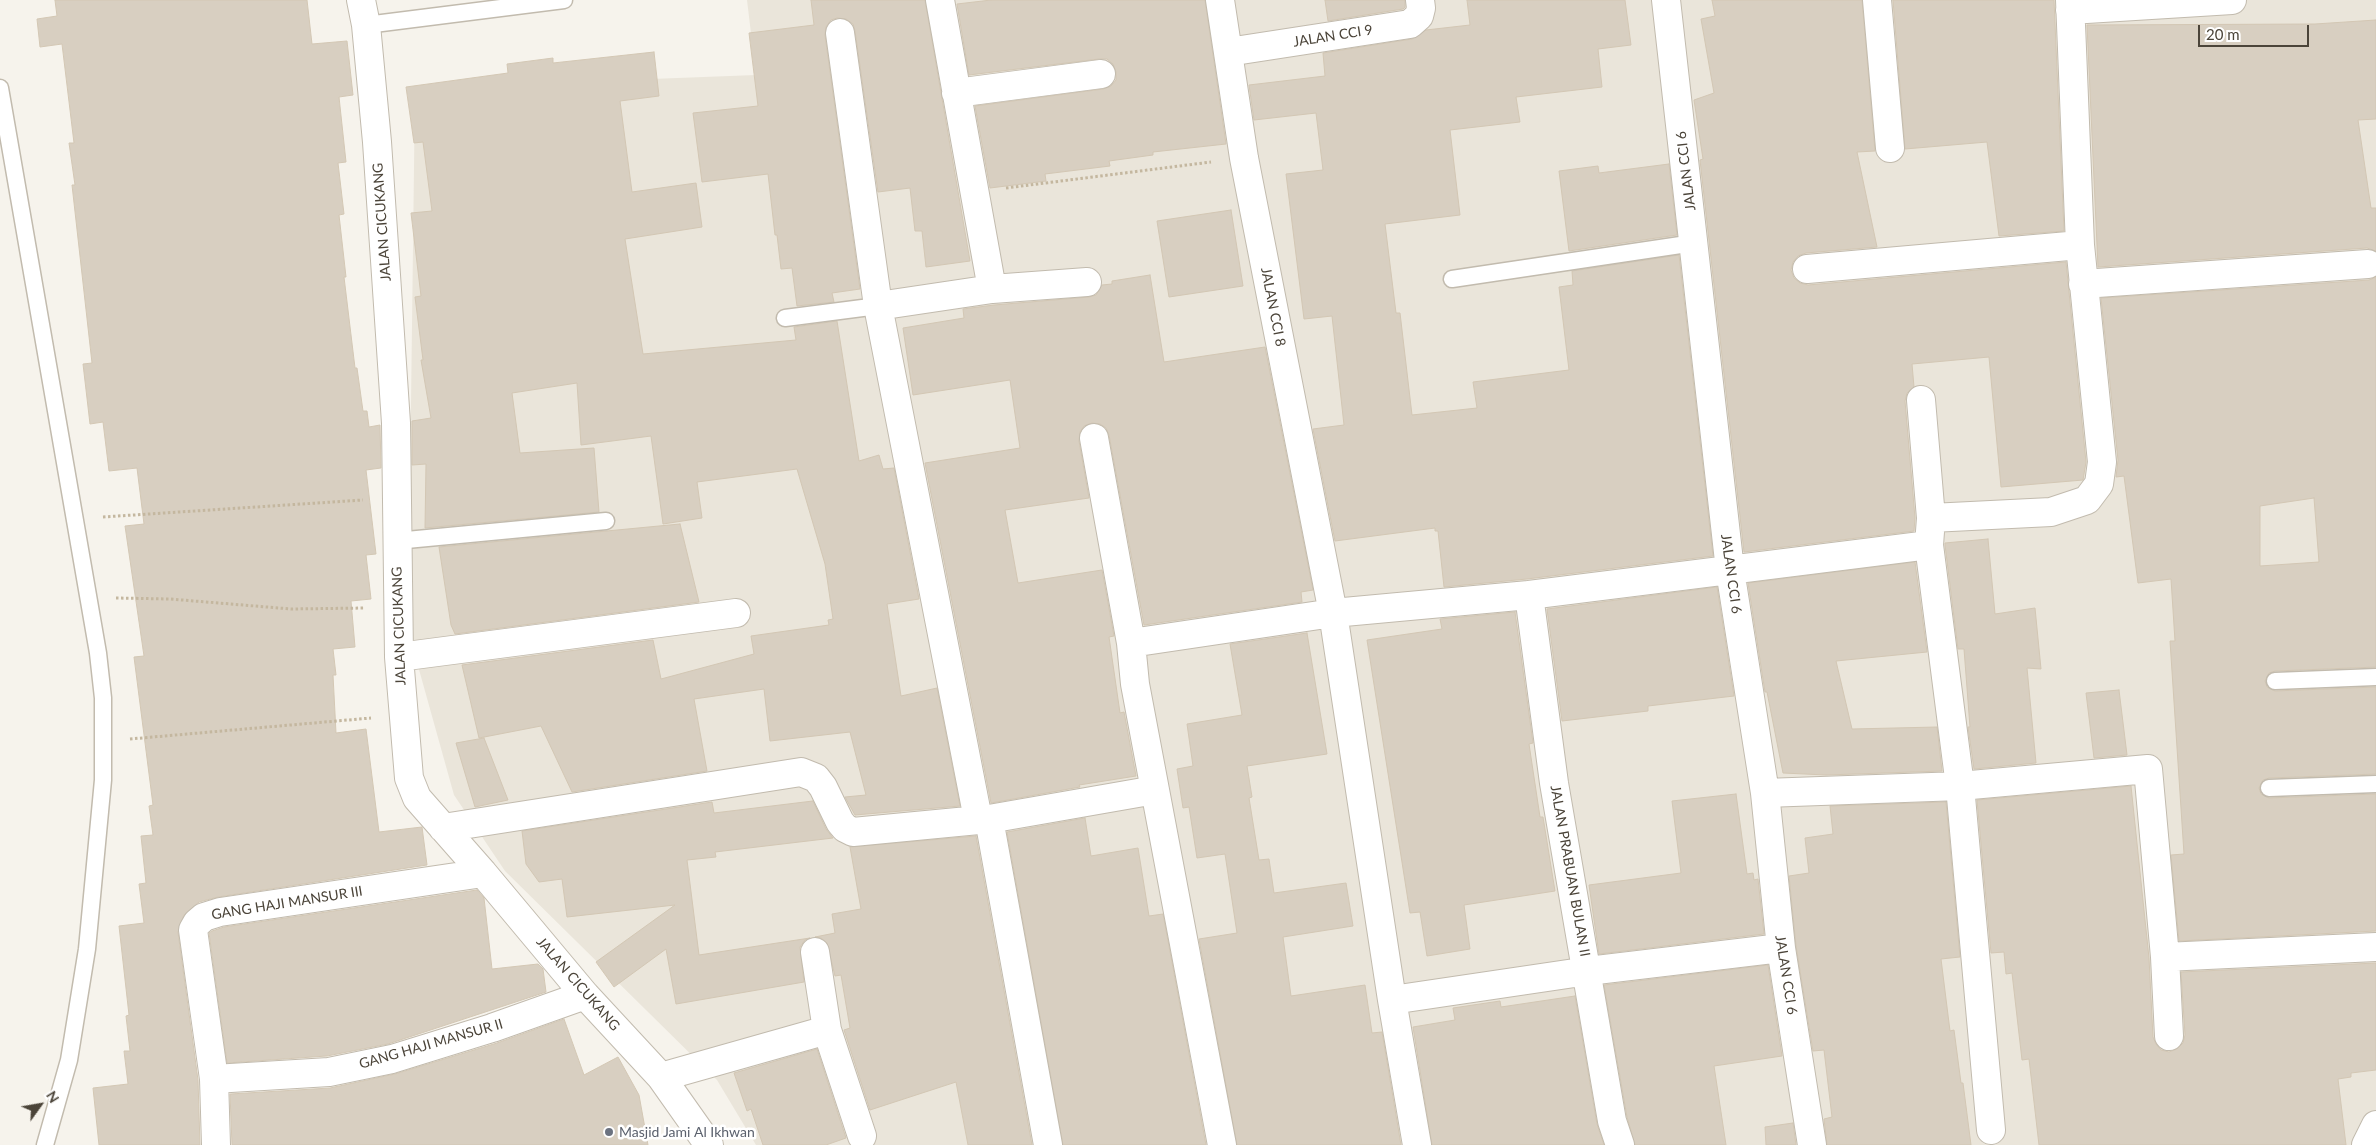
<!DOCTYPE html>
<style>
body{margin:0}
#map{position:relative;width:2376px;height:1145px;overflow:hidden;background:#f6f3ec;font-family:Lato,sans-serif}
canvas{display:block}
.north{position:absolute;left:15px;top:1080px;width:50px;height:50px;-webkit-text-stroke:4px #fff;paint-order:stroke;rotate:58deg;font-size:14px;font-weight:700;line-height:20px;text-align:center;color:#4b4439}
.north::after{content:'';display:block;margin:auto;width:18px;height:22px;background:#4b4439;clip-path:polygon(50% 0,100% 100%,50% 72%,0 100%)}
.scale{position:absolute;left:2198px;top:25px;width:111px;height:22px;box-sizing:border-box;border:2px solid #4b4439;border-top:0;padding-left:6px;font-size:15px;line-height:18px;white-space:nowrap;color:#4b4439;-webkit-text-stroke:4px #fff;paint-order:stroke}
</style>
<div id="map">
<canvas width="2376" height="1145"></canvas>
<div class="north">N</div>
<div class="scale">20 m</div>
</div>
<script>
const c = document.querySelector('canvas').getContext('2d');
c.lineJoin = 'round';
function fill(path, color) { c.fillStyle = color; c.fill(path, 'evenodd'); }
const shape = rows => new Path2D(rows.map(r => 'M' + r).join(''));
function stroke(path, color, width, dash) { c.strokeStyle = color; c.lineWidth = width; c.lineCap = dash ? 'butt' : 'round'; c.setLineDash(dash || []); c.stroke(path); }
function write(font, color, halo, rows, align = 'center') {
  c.font = font + ' Lato,sans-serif'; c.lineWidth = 5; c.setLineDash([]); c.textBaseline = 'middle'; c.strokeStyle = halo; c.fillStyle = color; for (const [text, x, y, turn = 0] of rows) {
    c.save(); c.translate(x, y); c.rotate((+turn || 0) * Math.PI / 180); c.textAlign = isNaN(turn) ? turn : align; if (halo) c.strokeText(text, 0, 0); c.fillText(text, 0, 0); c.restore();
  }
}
fill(shape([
 [747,0,2376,0,2376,1145,756,1145,717,1080,505,871,454,795,413,648,410,483,415,88,756,75]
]), '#eae5da');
const building = shape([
 [55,0,307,0,312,44,347,41,353,95,339,97,346,162,338,163,344,214,339,215,346,277,344,277,355,368,357,368,363,411,367,411,369,427,380,425,381,468,366,470,376,554,366,555,371,599,351,601,355,647,333,649,336,675,333,675,336,733,366,729,379,832,422,827,427,865,218,897,199,902,184,915,178,932,198,1080,200,1145,99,1145,93,1088,128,1084,124,1051,130,1051,126,1016,129,1015,119,926,144,923,139,884,146,883,141,836,153,835,149,806,153,805,134,657,144,656,125,526,144,524,137,468,109,471,103,422,90,424,83,364,92,363,72,185,75,185,69,143,74,143,62,44,40,47,37,19,57,16,55,0],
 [811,0,925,0,970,261,926,267,922,231,915,231,910,188,878,192,855,31,853,24,846,19,837,18,831,20,826,27,825,35,860,289,832,293,834,302,797,306,792,268,781,269,777,235,775,235,768,174,702,182,693,113,758,106,749,33,814,25,811,0],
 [991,0,1205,0,1226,144,1153,152,1153,155,1109,161,1110,166,1045,174,1046,181,990,188,975,106,1103,89,1111,86,1116,80,1116,72,1113,64,1107,59,1099,59,969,75,957,4,991,0],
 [1325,0,1405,0,1405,7,1403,9,1328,21,1325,0],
 [1467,0,1625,0,1631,45,1598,49,1602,87,1516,97,1520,122,1450,130,1460,215,1385,224,1396,313,1400,313,1412,415,1477,408,1473,382,1569,370,1559,287,1573,285,1572,271,1679,255,1713,556,1527,579,1444,587,1438,531,1435,531,1435,528,1335,541,1313,429,1344,425,1332,316,1304,319,1286,174,1323,170,1316,113,1254,120,1249,85,1325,76,1323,53,1412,39,1426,30,1470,25,1467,0],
 [1712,0,1862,0,1875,151,1857,152,1877,247,1806,253,1798,256,1793,262,1791,270,1794,278,1800,283,1808,285,2066,262,2086,462,2083,480,2001,487,1989,357,1912,364,1914,387,1907,393,1905,401,1915,518,1914,531,1744,552,1700,160,1703,159,1694,100,1714,93,1701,19,1715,16,1712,0],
 [1893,0,2054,0,2064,231,1999,236,1987,142,1905,149,1893,0],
 [2376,20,2376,119,2358,120,2371,208,2376,208,2376,251,2367,248,2098,267,2087,25,2315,24,2376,20],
 [654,52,659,96,620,101,632,192,696,183,702,227,625,239,643,354,796,340,794,327,837,321,859,461,879,455,883,469,894,468,919,599,887,604,901,696,937,688,960,806,855,815,845,797,866,795,850,732,770,741,764,689,694,699,707,771,572,792,541,726,479,738,462,665,653,640,661,679,754,654,751,636,829,625,828,620,833,619,825,564,797,469,697,482,702,518,663,524,651,436,581,445,577,383,512,393,520,453,594,448,599,512,425,528,426,464,412,465,412,421,431,418,421,360,423,360,415,297,421,296,411,213,432,211,423,142,414,143,406,87,508,73,507,64,553,58,553,63,654,52],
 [1669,164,1677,235,1569,251,1559,171,1598,166,1599,173,1669,164],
 [1231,210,1243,286,1169,297,1157,221,1231,210],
 [1150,275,1164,362,1265,347,1313,590,1301,592,1302,602,1144,625,1109,435,1106,428,1100,424,1092,423,1084,426,1080,432,1079,441,1089,498,1005,510,1018,583,1102,570,1114,636,1109,637,1120,713,1124,712,1136,776,1079,785,1080,787,991,803,925,463,1020,448,1010,380,913,395,903,328,964,318,963,309,994,305,1089,297,1096,295,1102,285,1112,284,1112,281,1150,275],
 [2376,277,2376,667,2275,671,2269,673,2265,681,2267,687,2275,691,2376,687,2376,774,2269,778,2263,780,2259,788,2261,794,2269,798,2376,794,2376,931,2179,941,2171,855,2184,854,2170,641,2175,641,2171,579,2138,583,2124,476,2116,477,2118,460,2101,298,2369,280,2376,277],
 [2314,498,2319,562,2260,566,2260,506,2314,498],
 [680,524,699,602,455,634,451,625,439,547,680,524],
 [1988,539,1995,614,2035,608,2041,669,2027,668,2036,763,1974,769,1968,727,1970,727,1964,649,1958,649,1945,545,1945,543,1988,539],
 [1915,562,1927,652,1836,661,1852,729,1937,727,1942,771,1826,775,1783,773,1767,692,1765,692,1748,583,1915,562],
 [1717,587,1734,696,1648,706,1648,711,1562,721,1547,609,1717,587],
 [1515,612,1533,743,1529,744,1540,817,1543,817,1555,891,1464,905,1470,949,1427,956,1420,912,1410,913,1367,640,1442,629,1440,619,1515,612],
 [1307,633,1327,754,1247,766,1252,797,1249,798,1259,860,1269,859,1274,893,1346,883,1353,926,1283,937,1291,996,1365,985,1372,1033,1382,1032,1401,1145,1237,1145,1199,939,1237,933,1225,854,1197,858,1189,807,1183,808,1177,769,1193,766,1187,724,1242,715,1230,644,1307,633],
 [2119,690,2127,755,2094,758,2086,693,2119,690],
 [484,738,508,800,475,807,456,743,484,738],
 [2131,786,2149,958,2153,1037,2156,1044,2161,1050,2169,1052,2177,1049,2183,1043,2185,1035,2181,972,2376,963,2376,1070,2351,1073,2351,1077,2338,1079,2346,1145,2039,1145,2029,1059,2022,1060,2012,973,2006,974,2004,952,1991,953,1977,800,2131,786],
 [1736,794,1747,874,1753,873,1754,880,1758,879,1764,934,1599,954,1589,885,1681,873,1672,801,1736,794],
 [813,801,826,829,833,838,715,852,716,857,687,860,699,955,810,938,805,940,800,947,804,982,676,1004,666,949,614,987,596,962,675,905,567,917,562,879,539,882,526,864,522,831,712,802,714,813,813,801],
 [1946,802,1960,957,1941,959,1950,1031,1954,1030,1961,1083,1963,1083,1971,1145,1827,1145,1824,1119,1832,1117,1824,1050,1813,1051,1796,946,1789,876,1809,873,1805,838,1833,834,1830,806,1946,802],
 [1085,818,1091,856,1138,848,1149,916,1163,914,1206,1145,1063,1145,1007,832,1085,818],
 [976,836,1032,1145,968,1145,956,1082,870,1110,844,1030,850,1028,841,975,835,976,827,943,821,938,815,937,835,933,832,914,861,909,850,847,976,836],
 [477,890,484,898,492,969,538,964,543,969,546,992,388,1044,327,1056,227,1063,209,933,212,931,224,927,477,890],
 [1768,965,1782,1056,1714,1066,1726,1145,1635,1145,1627,1117,1604,985,1768,965],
 [1575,996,1597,1124,1604,1145,1432,1145,1413,1027,1455,1020,1453,1008,1500,1001,1501,1007,1575,996],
 [564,1019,584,1075,618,1057,639,1095,648,1145,232,1145,230,1094,330,1088,395,1074,497,1043,564,1019],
 [817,1049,846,1138,826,1145,763,1145,751,1109,747,1111,734,1073,817,1049],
 [1793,1123,1796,1145,1766,1145,1765,1127,1793,1123]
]);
fill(building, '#d8cfc1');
stroke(building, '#d3c7b4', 1);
const lane = shape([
 [366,25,564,0],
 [0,88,98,653,103,698,103,780,87,949,69,1060,45,1145],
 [1452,279,1694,243],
 [785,318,878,306],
 [396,541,606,521],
 [2275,681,2376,677],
 [2269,788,2376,784]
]);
const street = shape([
 [361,0,366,25,377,142,396,423,399,657,409,778,417,798,483,873,585,995,661,1077,709,1145],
 [940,0,992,289],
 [1220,0,1244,158,1333,613,1392,1000,1417,1145],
 [1666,0,1730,570,1765,793,1781,948,1812,1145],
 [1877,0,1890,148],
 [2070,10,2232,0],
 [840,33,878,306,978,819],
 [1228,52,1410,24,1419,16,1421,8,1420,0],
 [956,93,1101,74],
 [1807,269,2080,245],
 [2083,284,2368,264],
 [878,306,992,289,1087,282],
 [1921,400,1931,518,1929,545,1960,786,1991,1130],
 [1094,438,1131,643,1135,684,1222,1145],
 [1931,518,2051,512,2087,500,2099,484,2102,462,2080,245,2070,0],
 [1529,595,1554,783,1612,1121,1620,1145],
 [1131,643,1333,613,1529,595,1929,545],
 [399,657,736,613],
 [1765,793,1960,786,2148,769,2165,957,2169,1036],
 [989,819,1048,1145],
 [443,828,801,772,816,778,823,787,840,822,845,828,853,832,989,819,1155,790],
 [815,952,827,1030,862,1136],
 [2165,957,2376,947],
 [1392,1000,1588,971,1781,948],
 [661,1077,827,1030],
 [214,1079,329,1072,392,1059,492,1028,585,995],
 [216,1145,214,1079,193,930,197,923,204,917,220,912,483,873],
 [2366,1145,2376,1125]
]);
stroke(lane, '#c2bbae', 19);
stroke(street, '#c2bbae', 30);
stroke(shape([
 [1006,188,1211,162],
 [103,517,363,500],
 [116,598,170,599,291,609,365,608],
 [130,739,371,718]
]), '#c4b79f', 3, [2.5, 2.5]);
stroke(lane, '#fff', 16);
stroke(street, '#fff', 28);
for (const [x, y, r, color] of [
 [609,1132,5,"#6b7280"]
]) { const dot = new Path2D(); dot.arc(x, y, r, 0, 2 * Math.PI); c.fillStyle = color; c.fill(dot); stroke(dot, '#fff', 2); }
write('14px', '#4b4439', '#fff', [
 ["JALAN CCI 9",1333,36,-9],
 ["JALAN CCI 6",1686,171,-97],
 ["JALAN CICUKANG",382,222,-94],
 ["JALAN CCI 8",1273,307,79],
 ["JALAN CCI 6",1731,574,82],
 ["JALAN CICUKANG",399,626,-92],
 ["JALAN PRABUAN BULAN II",1570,871,80],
 ["GANG HAJI MANSUR III",287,903,-9],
 ["JALAN CCI 6",1786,975,81],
 ["JALAN CICUKANG",578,984,49],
 ["GANG HAJI MANSUR II",431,1044,-16]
]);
write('14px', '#5b616d', '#fff', [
 ["Masjid Jami Al Ikhwan",619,1132]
], 'left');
</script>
